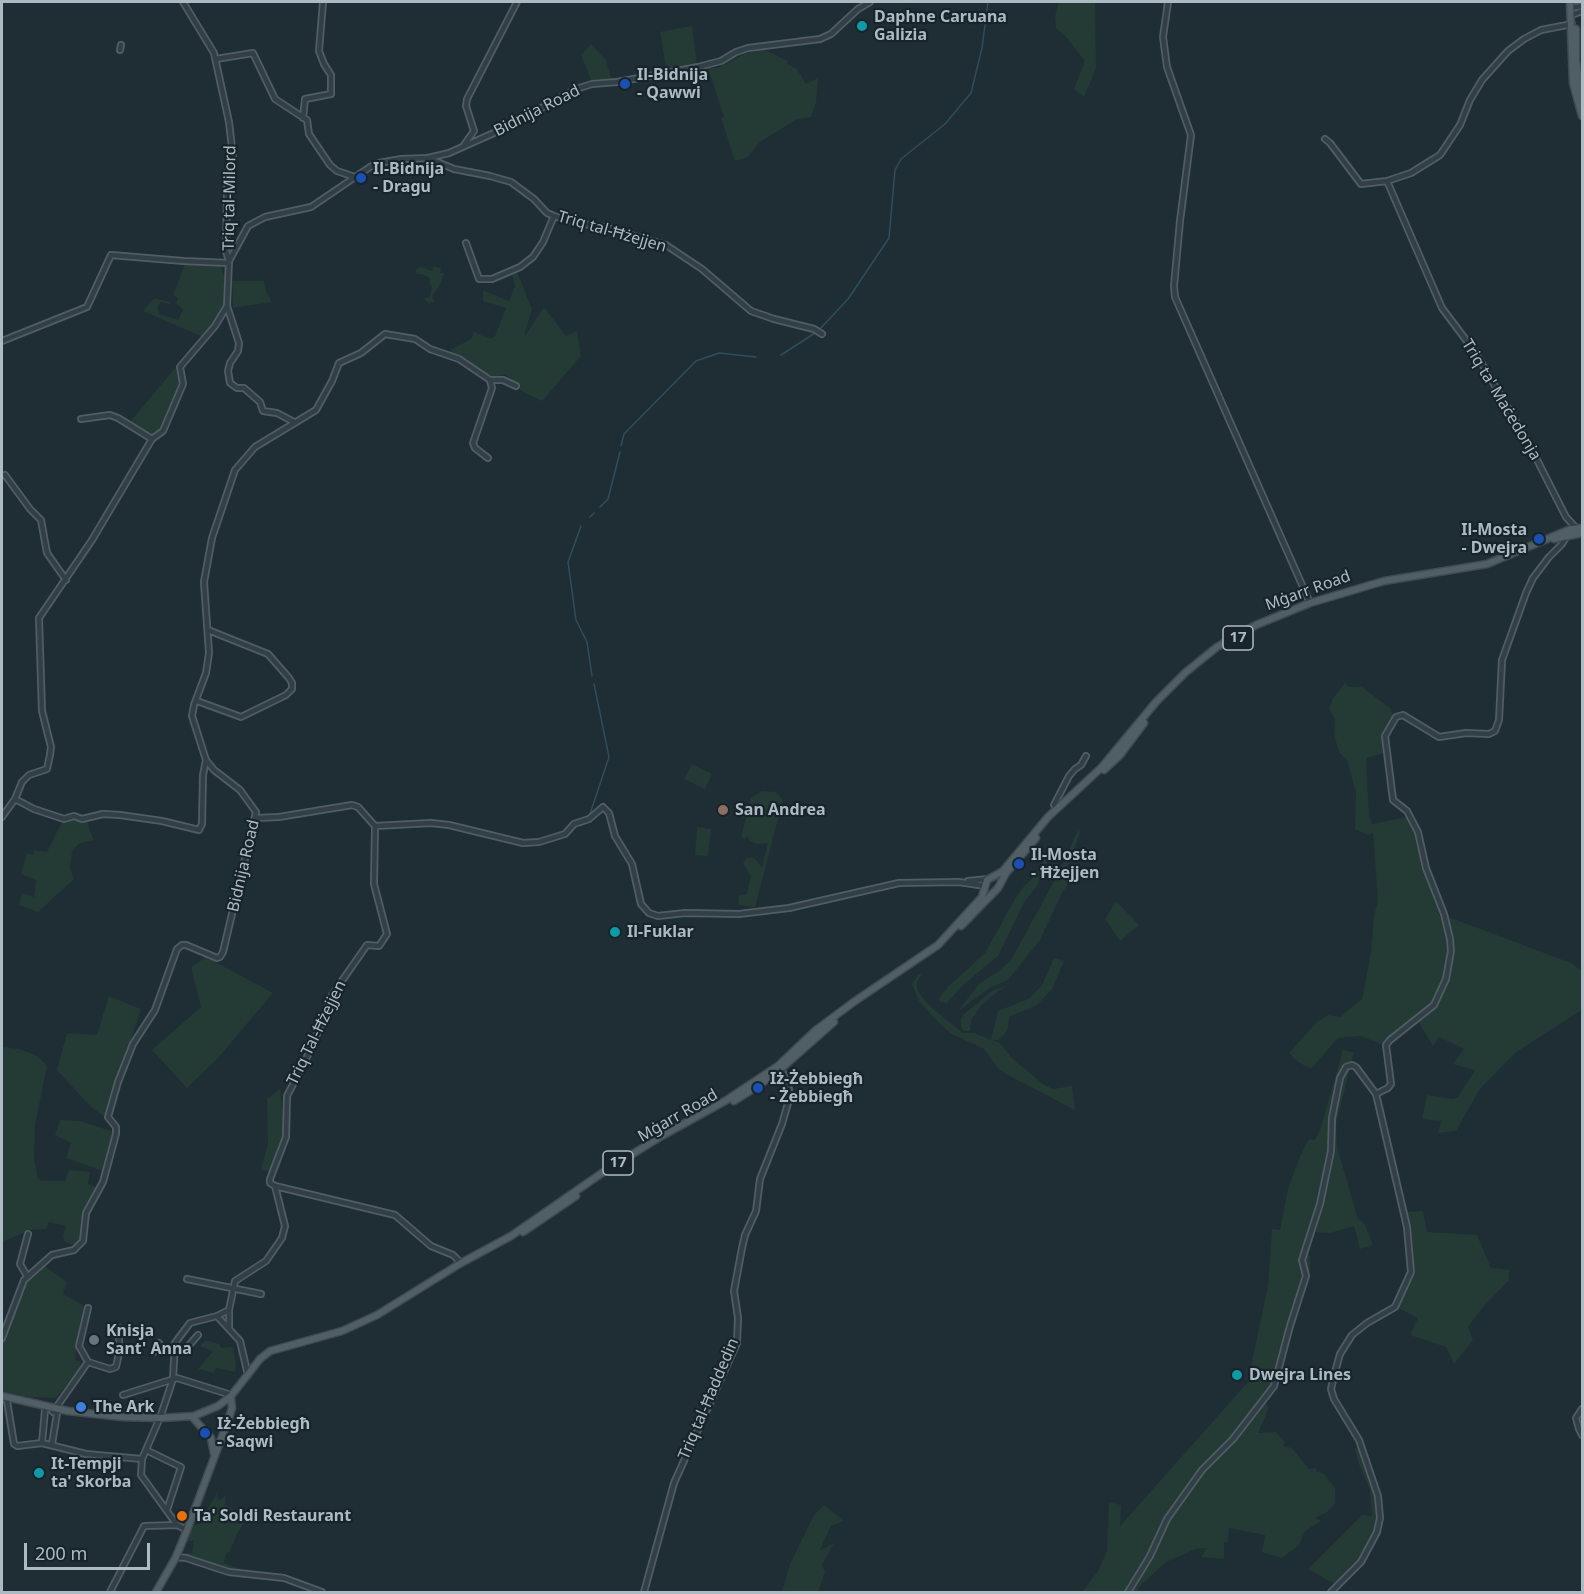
<!DOCTYPE html>
<meta charset="utf-8">
<style>
body{margin:0}
#map{position:relative;width:1584px;height:1594px;overflow:hidden;background:#1f2e35;font-family:"Noto Sans",sans-serif}
canvas{display:block}
.frame{position:absolute;inset:0;border:3px solid #acbbc3;pointer-events:none}
.scale{position:absolute;left:24px;top:1543px;width:126px;height:27px;box-sizing:border-box;border:3px solid #acbbc3;border-top:0;padding-left:8px;font-size:18px;line-height:21px;white-space:nowrap;color:#acbbc3;-webkit-text-stroke:4px #18242a;paint-order:stroke}
</style>
<div id="map">
<canvas width="1584" height="1594"></canvas>
<div class="frame"></div>
<div class="scale">200 m</div>
</div>
<script>
const c = document.querySelector('canvas').getContext('2d');
c.lineJoin = 'round';
function fill(path, color) { c.fillStyle = color; c.fill(path, 'evenodd'); }
const shape = rows => new Path2D(rows.map(r => 'M' + r).join(''));
function stroke(path, color, width, dash) { c.strokeStyle = color; c.lineWidth = width; c.lineCap = dash ? 'butt' : 'round'; c.setLineDash(dash || []); c.stroke(path); }
function write(font, color, halo, rows, align = 'center') {
  c.font = font + ' "Noto Sans",sans-serif'; c.lineWidth = 4.5; c.setLineDash([]); c.textBaseline = 'middle'; c.strokeStyle = halo; c.fillStyle = color; for (const [text, x, y, turn = 0] of rows) {
    c.save(); c.translate(x, y); c.rotate((+turn || 0) * Math.PI / 180); c.textAlign = isNaN(turn) ? turn : align; if (halo) c.strokeText(text, 0, 0); c.fillText(text, 0, 0); c.restore();
  }
}
fill(shape([
 [1059,2,1095,2,1096,68,1084,97,1074,89,1085,61,1066,37,1056,28,1055,16],
 [692,26,697,64,666,68,660,32],
 [591,44,606,60,611,79,592,82,581,55],
 [763,49,788,61,787,64,797,69,806,84,818,78,816,102,811,117,797,119,760,142,748,157,735,161,721,118,724,117,708,68,718,68,744,54],
 [185,264,220,265,225,279,225,307,203,337,143,311,154,298,171,302,170,304,161,302,157,306,158,311,159,314,178,320,183,310,176,303,178,298,173,295],
 [433,266,441,268,440,273,444,273,439,287,432,296,435,302,430,302,429,305,424,298,429,298,430,296,432,286,429,283,430,278,422,274,417,274,415,272,417,268,421,267,432,271],
 [517,272,532,309,524,337,544,307,566,336,577,331,581,356,542,401,521,391,509,377,505,375,488,377,467,359,447,352,471,339,474,332,490,339,495,336,506,308,483,301,483,290,509,301,515,286,512,274],
 [232,281,264,281,266,292,272,302,233,308],
 [175,368,181,380,161,430,157,434,146,434,130,422],
 [1345,683,1349,687,1362,687,1391,709,1393,717,1383,737,1385,753,1366,758,1369,816,1372,824,1408,817,1418,833,1425,873,1449,942,1449,962,1445,977,1431,1008,1388,1039,1384,1045,1360,1036,1338,1038,1311,1069,1298,1062,1289,1053,1317,1022,1328,1015,1340,1017,1362,999,1371,952,1374,915,1378,902,1373,833,1368,835,1355,829,1356,794,1348,762,1340,753,1334,736,1335,719,1329,709,1333,698],
 [692,764,712,774,705,789,684,779],
 [762,791,776,792,783,800,755,907,738,905,739,895,747,894,751,876,743,863,747,858,754,858,762,867,768,843,757,844,750,841,747,836,745,839,741,837,751,798],
 [71,818,88,820,89,829,94,840,78,844,72,852,70,868,74,879,38,912,19,905,22,893,34,897,36,880,21,874,27,853,33,855,34,850,47,852,63,820],
 [697,827,711,829,708,856,695,855],
 [1078,830,1080,833,1077,841,1067,868,1070,881,1061,895,1040,940,1008,980,991,987,958,1011,980,983,999,971,1011,960,1059,872],
 [1055,844,1037,886,1025,901,998,956,962,986,947,1003,940,1002,939,998,949,986,985,953,1015,899,1024,886,1032,879],
 [1116,901,1139,925,1120,941,1105,919],
 [1446,916,1571,963,1582,971,1582,1007,1580,1011,1515,1053,1479,1090,1456,1131,1438,1133,1441,1121,1422,1119,1427,1095,1453,1099,1458,1097,1475,1070,1453,1064,1464,1049,1439,1037,1433,1046,1418,1021,1436,1007,1447,980,1453,944],
 [206,957,273,993,218,1058,187,1088,152,1050,201,1007,191,967],
 [1054,958,1064,961,1052,989,1037,1005,1009,1017,1008,1027,1004,1035,998,1040,992,1040,1000,1043,1012,1058,1043,1084,1053,1089,1072,1086,1075,1110,1006,1074,998,1068,984,1049,950,1033,938,1022,919,1001,912,984,918,975,922,974,917,982,917,988,921,996,932,1008,963,1033,974,1033,991,1040,998,1011,1030,998,1042,985],
 [1006,986,993,995,980,1007,971,1021,970,1031,964,1031,961,1027,961,1019,964,1014,992,991],
 [109,996,141,1009,105,1117,90,1106,57,1070,67,1033,97,1035],
 [2,1047,20,1049,37,1056,47,1066,35,1125,34,1159,38,1179,42,1181,65,1181,69,1170,90,1172,88,1184,96,1187,83,1217,83,1233,81,1241,74,1246,64,1241,63,1236,66,1226,49,1222,46,1229,30,1230,2,1242],
 [1343,1050,1354,1052,1336,1124,1337,1147,1358,1219,1364,1223,1373,1245,1360,1249,1354,1226,1330,1233,1312,1232,1307,1253,1310,1257,1310,1271,1306,1271,1309,1276,1290,1334,1278,1374,1279,1380,1263,1402,1266,1403,1269,1408,1258,1433,1276,1432,1285,1442,1283,1446,1292,1448,1309,1469,1316,1468,1316,1471,1324,1474,1335,1488,1335,1503,1327,1512,1315,1518,1321,1521,1305,1531,1299,1545,1282,1558,1262,1552,1265,1535,1229,1528,1228,1542,1224,1542,1224,1559,1201,1557,1207,1548,1196,1549,1166,1562,1138,1588,1141,1592,1082,1592,1098,1571,1107,1551,1109,1502,1121,1505,1120,1526,1248,1382,1268,1285,1272,1229,1280,1230,1288,1189,1299,1159,1309,1139,1315,1140,1320,1130],
 [280,1089,285,1133,270,1171,261,1170,268,1143,267,1099],
 [60,1120,80,1121,114,1132,103,1171,66,1158,71,1143,55,1135],
 [1423,1211,1427,1232,1477,1235,1491,1268,1509,1270,1509,1280,1482,1308,1468,1327,1473,1340,1454,1364,1446,1347,1410,1335,1418,1318,1398,1308,1402,1296,1415,1273,1410,1241,1410,1228,1407,1212],
 [43,1265,67,1282,63,1294,86,1307,78,1336,75,1360,81,1362,79,1369,56,1398,30,1397,2,1391,2,1342,18,1305,16,1302,23,1282],
 [205,1340,219,1344,221,1348,233,1347,236,1365,235,1372,216,1368,214,1373,198,1369,213,1351,200,1346],
 [1359,1445,1376,1494,1378,1521,1371,1540,1360,1561,1334,1584,1308,1569,1362,1515,1372,1516,1370,1490,1358,1462,1355,1449],
 [218,1491,217,1498,220,1500,226,1495,225,1505,248,1516,238,1532,230,1551,225,1555,224,1563,250,1572,223,1568,189,1557,185,1553,192,1553,194,1540,186,1542,192,1526,202,1523,206,1512],
 [824,1505,844,1521,831,1526,820,1550,834,1543,822,1565,825,1572,818,1592,782,1592,790,1564,814,1515]
]), '#243a35');
stroke(shape([
 [819,330,848,299,889,238,895,170,901,159,945,124,971,93,982,48,988,2],
 [781,355,815,333],
 [621,446,624,434,696,361,719,353,756,357],
 [600,507,608,499,620,452],
 [590,517,594,513],
 [581,526,568,562,576,620,587,642,592,676],
 [590,814,609,757,594,684]
]), '#304d5b', 1.5);
const minor = shape([
 [183,2,214,53,229,122,233,157,228,172,227,192,226,251,229,261],
 [1168,2,1163,37,1167,67,1191,135,1180,221,1174,286,1175,297,1310,603],
 [1575,7,1582,6],
 [1572,15,1582,11],
 [120,50,121,45],
 [216,59,253,53,275,99,307,120,309,134,330,165,337,171,355,177],
 [303,118,305,99,331,94,331,75,324,64,319,51,323,2],
 [1325,139,1330,143,1361,184,1387,181,1411,173,1440,155,1460,125,1470,100,1482,80,1508,51,1524,39,1541,30,1572,24],
 [464,145,474,131,466,106,467,99,517,2],
 [428,158,454,169,490,176,511,182,534,199,547,213,554,216,576,223,604,227,666,245,702,269,751,311,774,319,814,329,822,334],
 [1387,181,1442,308,1475,352,1528,442,1566,517,1576,528],
 [466,243,479,279,492,279,520,267,533,257,543,242,554,216],
 [227,306,239,343,238,351,230,363,228,371,230,383,237,388,244,388,260,402,263,411,277,413,294,422],
 [2,341,87,307,111,255,183,261,229,263],
 [81,419,110,415,118,418,152,439],
 [488,458,475,448,473,443,492,388,490,380],
 [5,475,30,509,41,520,47,553,66,580],
 [197,701,241,717,286,695,292,689,292,683,289,678,268,654,208,630],
 [15,799,34,809,64,819,74,816,82,819,103,814,120,815,162,821,199,830,202,824,203,775,206,760],
 [1057,808,1054,805,1069,776,1075,769,1081,765,1086,756],
 [2,817,15,799,22,782,29,775,47,769,50,755,51,747,42,711,39,618,92,540,152,439,163,431,183,384,180,367,215,326,227,306,229,261,248,226,265,217,311,207,370,167,379,163,401,159,428,158,449,153,505,128,576,89,592,84,617,82,698,67,721,61,736,52,748,48,820,39,831,34,858,9,870,2],
 [256,818,279,817,352,805,358,807,375,826],
 [375,826,431,823,449,825,523,843,539,842,565,834,574,824,589,819,603,807,609,813,615,836,632,864,641,904,649,913,658,916,685,913,739,914,789,908,899,883,959,882,985,886],
 [968,881,989,879],
 [1376,1094,1388,1088,1391,1084,1386,1045,1390,1040,1434,1005,1446,979,1451,951,1450,939,1444,914,1426,868,1418,832,1407,811,1393,800,1385,736,1396,717,1403,715,1439,737,1466,733,1489,734,1495,731,1499,720,1502,660,1526,593,1533,578,1549,557,1562,544,1566,537],
 [275,1186,395,1215,431,1246,453,1255,461,1263],
 [27,1276,20,1264,28,1234],
 [187,1279,261,1294],
 [217,1316,240,1341,248,1375],
 [229,1327,229,1310,235,1281,266,1261,282,1238,285,1226,275,1186,270,1183,270,1179,286,1137,287,1096,312,1047,332,995,367,945,379,946,387,934,374,884,375,826],
 [2,1338,24,1280,52,1255,74,1250,83,1241,86,1213,103,1182,116,1134,116,1127,108,1117,118,1082,133,1044,155,1010,177,949,182,945,186,945,217,958,220,957,223,952,256,812,240,790,214,770,206,760,192,716,194,705,206,673,209,653,204,582,212,538,235,470,255,447,316,410,332,381,339,363,361,353,385,334,415,339,430,349,459,359,490,380,503,380,516,386],
 [175,1349,184,1351,198,1335],
 [154,1352,159,1343],
 [88,1362,110,1369,116,1367,119,1353,119,1328],
 [123,1395,177,1378,228,1394,231,1399],
 [7,1401,14,1444,17,1446,42,1443,86,1454,142,1459],
 [1582,1409,1576,1418,1579,1429,1582,1435],
 [53,1412,88,1362,79,1346,88,1308],
 [160,1418,173,1379,175,1343,190,1323,217,1316,229,1310],
 [158,1422,142,1459,141,1475,177,1525],
 [42,1443,45,1410],
 [52,1444,57,1413],
 [146,1450,181,1467,167,1510],
 [176,1557,186,1558,229,1572,284,1578,322,1592],
 [110,1592,144,1526,177,1525,187,1530],
 [644,1592,674,1483,737,1343,738,1318,734,1291,742,1248,745,1235,756,1211,760,1179,782,1124,790,1096,788,1084,781,1068],
 [1128,1592,1150,1556,1167,1519,1202,1470,1233,1439,1274,1386,1290,1326,1306,1276,1302,1260,1320,1204,1331,1151,1332,1118,1340,1078,1346,1067,1352,1065,1356,1067,1376,1094,1407,1227,1411,1272,1395,1307,1367,1323,1352,1335,1340,1354,1335,1372,1331,1389,1334,1399,1359,1440,1378,1496,1380,1518,1377,1532,1361,1562,1331,1592]
]);
const major = shape([
 [1570,2,1573,83,1582,116],
 [1576,29,1576,61,1582,102],
 [1554,539,1582,533],
 [1104,770,1120,755,1144,723],
 [961,926,998,888,1006,873,1036,838],
 [783,1067,834,1022],
 [734,1101,758,1086,775,1073],
 [523,1232,576,1196],
 [2,1396,68,1411,122,1417,160,1418,194,1416,218,1406,231,1396,260,1359,270,1351,342,1331,377,1315,461,1263,511,1236,602,1173,660,1137,725,1101,778,1066,816,1030,855,1001,938,945,982,897,987,880,1003,871,1048,817,1102,767,1156,702,1186,672,1217,647,1256,625,1310,603,1384,581,1487,564,1571,529,1582,528],
 [194,1419,211,1438,214,1454],
 [156,1592,176,1557,187,1530,229,1418,232,1408,231,1399]
]);
stroke(minor, '#505d64', 8);
stroke(major, '#3f4b52', 9);
stroke(minor, '#323f46', 4.5);
stroke(major, '#505f66', 6);
for (const [x, y, r, color] of [
 [862,26,6,"#0f9aa8"],
 [625,84,6,"#1a4fb4"],
 [361,178,6,"#1a4fb4"],
 [1539,539,6,"#1a4fb4"],
 [723,810,6,"#8d6e63"],
 [1019,864,6,"#1a4fb4"],
 [615,932,6,"#0f9aa8"],
 [758,1088,6,"#1a4fb4"],
 [94,1340,6,"#6b7280"],
 [1237,1375,6,"#0f9aa8"],
 [81,1407,6,"#3f7fe0"],
 [205,1433,6,"#1a4fb4"],
 [39,1473,6,"#0f9aa8"],
 [182,1516,6,"#e8710a"]
]) { const dot = new Path2D(); dot.arc(x, y, r, 0, 2 * Math.PI); c.fillStyle = color; c.fill(dot); stroke(dot, '#18242a', 2); }
for (const [x, y, w] of [
 [1238,638,30],
 [618,1163,30]
]) { const box = new Path2D(); box.roundRect(x - w / 2, y - 12, w, 24, 4.5); c.fillStyle = '#18242a'; c.fill(box); stroke(box, '#acbbc3', 1.5); }
write('bold 15px', '#acbbc3', null, [
 ["17",1238,638],
 ["17",618,1163]
]);
write('bold 16px', '#acbbc3', '#18242a', [
 ["Daphne Caruana",874,17],
 ["Galizia",874,35],
 ["Il-Bidnija",637,75],
 ["- Qawwi",637,93],
 ["Il-Bidnija",373,169],
 ["- Dragu",373,187],
 ["Il-Mosta",1527,530,"right"],
 ["- Dwejra",1527,548,"right"],
 ["San Andrea",735,810],
 ["Il-Mosta",1031,855],
 ["- Ħżejjen",1031,873],
 ["Il-Fuklar",627,932],
 ["Iż-Żebbiegħ",770,1079],
 ["- Żebbiegħ",770,1097],
 ["Knisja",106,1331],
 ["Sant' Anna",106,1349],
 ["Dwejra Lines",1249,1375],
 ["The Ark",93,1407],
 ["Iż-Żebbiegħ",217,1424],
 ["- Saqwi",217,1442],
 ["It-Tempji",51,1464],
 ["ta' Skorba",51,1482],
 ["Ta' Soldi Restaurant",194,1516]
], 'left');
write('16px', '#acbbc3', '#18242a', [
 ["Bidnija Road",537,111,-27],
 ["Triq tal-Milord",230,198,-89],
 ["Triq tal-Ħżejjen",612,232,16],
 ["Triq ta' Maċedonja",1501,400,59],
 ["Mġarr Road",1308,591,-20],
 ["Bidnija Road",244,866,-77],
 ["Triq Tal-Ħżejjen",317,1033,-64],
 ["Mġarr Road",678,1116,-30],
 ["Triq tal-Ħaddedin",709,1399,-67]
]);
</script>
